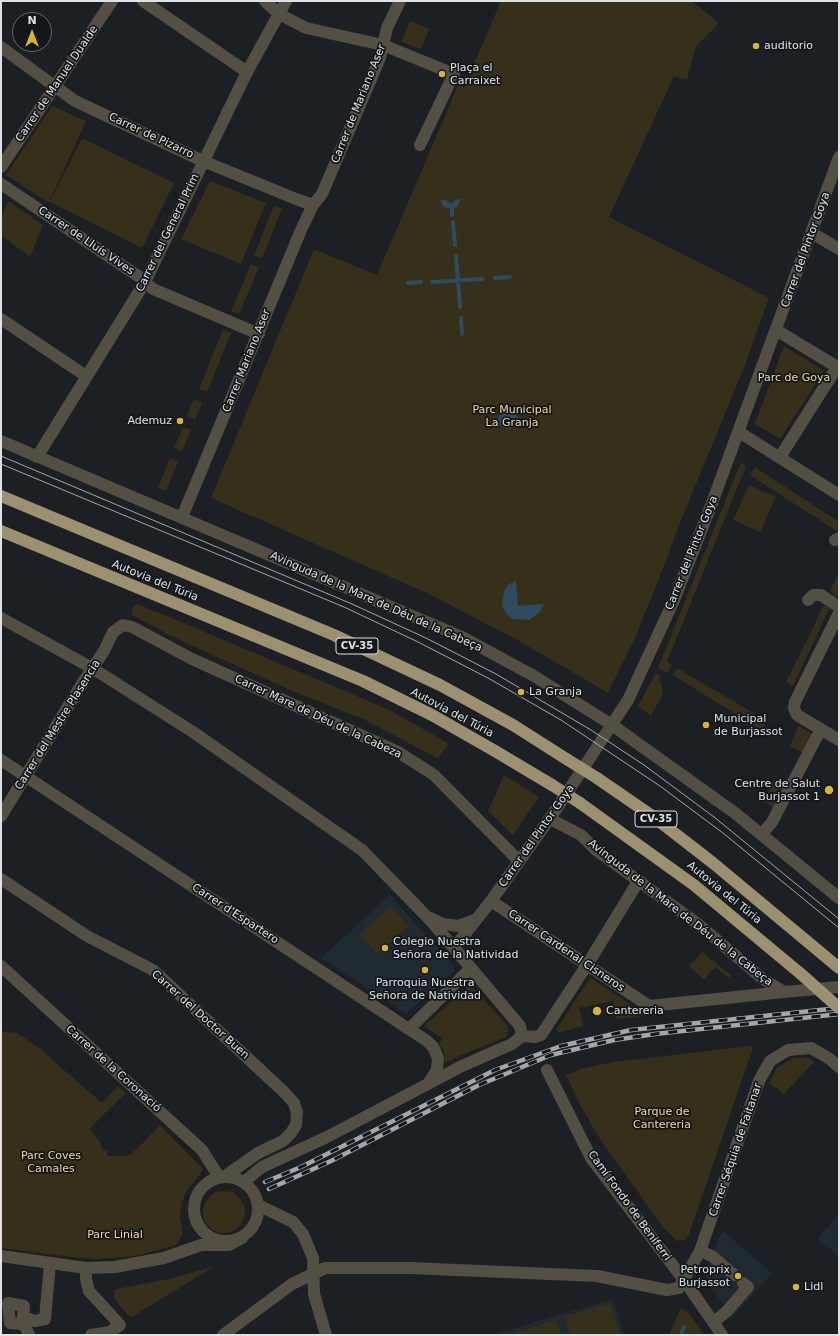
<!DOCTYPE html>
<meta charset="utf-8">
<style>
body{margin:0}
#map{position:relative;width:840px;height:1336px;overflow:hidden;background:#1c2024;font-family:"DejaVu Sans",sans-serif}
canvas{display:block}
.frame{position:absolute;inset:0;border:2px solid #e0e3e5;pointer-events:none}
.north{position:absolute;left:12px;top:12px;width:40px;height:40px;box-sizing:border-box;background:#13171a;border:1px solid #65696b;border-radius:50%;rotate:0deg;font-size:11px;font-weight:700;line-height:16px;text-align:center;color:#e0e3e5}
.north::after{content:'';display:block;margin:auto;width:14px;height:18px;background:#dab333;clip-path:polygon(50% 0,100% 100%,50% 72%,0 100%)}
</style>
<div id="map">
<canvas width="840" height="1336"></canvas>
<div class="frame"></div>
<div class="north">N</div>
</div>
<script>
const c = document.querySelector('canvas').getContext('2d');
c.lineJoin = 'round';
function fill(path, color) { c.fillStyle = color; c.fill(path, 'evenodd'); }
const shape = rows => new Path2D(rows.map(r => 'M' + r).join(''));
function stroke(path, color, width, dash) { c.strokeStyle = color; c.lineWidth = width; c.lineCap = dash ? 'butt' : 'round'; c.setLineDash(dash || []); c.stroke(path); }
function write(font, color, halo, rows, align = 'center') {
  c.font = font + ' "DejaVu Sans",sans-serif'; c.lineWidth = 3.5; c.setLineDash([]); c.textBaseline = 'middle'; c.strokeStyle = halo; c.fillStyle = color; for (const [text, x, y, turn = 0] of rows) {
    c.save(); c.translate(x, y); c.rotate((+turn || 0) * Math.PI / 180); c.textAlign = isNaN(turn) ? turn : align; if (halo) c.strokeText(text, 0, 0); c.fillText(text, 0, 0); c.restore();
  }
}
fill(shape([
 [390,895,454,966,454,971,406,1014,321,958],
 [839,1214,839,1257,818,1238],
 [722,1230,772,1273,732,1318,706,1279,706,1273],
 [613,1299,624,1335,491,1335]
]), '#202a31');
fill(shape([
 [501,1,692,1,719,23,696,46,687,80,674,76,609,217,769,298,745,365,682,518,655,589,633,642,608,693,519,641,429,594,211,498,314,249,377,275,458,85,464,87],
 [410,21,429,29,421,49,401,42],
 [52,106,86,121,49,203,6,175],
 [82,138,174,183,142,248,50,202],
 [210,181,266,203,241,264,181,239],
 [8,201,43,225,30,257,1,235,1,218],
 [274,206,282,209,262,258,254,255],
 [251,264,259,267,239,314,231,311],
 [223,330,231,333,207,392,199,389],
 [784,346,824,371,780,439,755,424],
 [194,399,202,402,195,420,187,416],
 [183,427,191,430,182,452,174,448],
 [170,458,178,462,166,491,158,488],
 [741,462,746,466,667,662,672,665,668,673,658,668],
 [755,467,839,522,839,530,835,530,750,475],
 [749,485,776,497,760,532,733,520],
 [839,572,839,599,830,591],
 [138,604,345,691,391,711,446,742,448,745,439,757,437,758,365,720,288,689,169,635,132,615,133,607],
 [824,605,829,609,793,686,786,682],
 [677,668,767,721,761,730,673,675],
 [656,673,659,675,663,694,651,716,638,706],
 [798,726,812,734,803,753,790,746],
 [504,775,539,797,513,835,488,811],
 [774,781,786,787,775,809,764,801],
 [391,906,409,926,377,954,359,934],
 [702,952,731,975,729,978,715,967,704,980,689,966],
 [590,978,592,979,647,1015,617,1019,613,1001,579,1008,583,1026,559,1033,556,1030],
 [470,985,507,1025,508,1032,506,1037,445,1062,444,1051,439,1045,442,1038,424,1026],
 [1,1031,17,1033,39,1048,102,1103,118,1086,126,1093,89,1129,98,1139,104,1151,106,1150,108,1156,128,1156,138,1148,160,1125,203,1169,200,1174,186,1192,182,1202,180,1217,183,1234,176,1245,136,1256,97,1259,71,1257,1,1248],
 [751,1046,753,1048,689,1234,685,1240,677,1241,663,1227,598,1136,580,1105,566,1075,580,1069,613,1062],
 [794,1058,809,1058,814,1062,784,1094,769,1083,777,1068],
 '203 1212a21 21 0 1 1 42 0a21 21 0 1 1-42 0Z',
 [215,1266,132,1317,127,1314,114,1298,114,1291,117,1289,174,1278],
 [610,1303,620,1335,570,1335,565,1317],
 [680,1309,686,1310,705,1335,669,1335],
 [556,1320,561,1335,512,1335,511,1334]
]), '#362f19');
fill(shape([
 [461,199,457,207,452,209,443,207,440,200,446,200,452,204,455,200],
 '498 419a10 10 0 1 1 20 0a10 10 0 1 1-20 0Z',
 [516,581,518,606,544,604,540,612,529,620,513,619,507,614,502,606,504,591,509,584]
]), '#2f4b5f');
stroke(shape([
 [452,209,452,215],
 [453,222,455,245],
 [456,256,460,307],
 [495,278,510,277],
 [432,282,482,279],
 [408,283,421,282],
 [461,318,462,334],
 [681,1335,684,1327]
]), '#2f4b5f', 4);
stroke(shape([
 [143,1,247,72],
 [265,1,279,14,306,28,383,45,454,74,420,145],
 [1,47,75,101,203,161,296,199,313,205],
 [1,167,112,1],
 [1,184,138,276,153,289,259,334],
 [812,233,839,249],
 [1,319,86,376],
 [776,330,839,368],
 [739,432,839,495],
 [1,441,462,637,534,676,612,725,735,813,839,898],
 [37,457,145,282,247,72,286,1],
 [780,457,837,367],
 [182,517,301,230,313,205,322,194,380,58,387,28,400,1],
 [835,540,839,538],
 [808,600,813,595,821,595,839,607],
 [839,613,795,702,794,708,797,715,839,740],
 [1,618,92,668,193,732,362,850,432,922,520,1026,522,1036,512,1044,462,1066,327,1137,262,1167,244,1182],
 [1,760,427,1041,433,1047,438,1058,437,1070,429,1082],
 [1,816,85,679,104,651,113,632,123,625,132,627,192,659,398,752,434,775,519,861],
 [550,819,581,835,596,850,698,924,763,979,784,992,839,987],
 [762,834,772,822,821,729],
 [1,879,87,936,153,970,284,1092,294,1103,297,1112,296,1125,291,1133,283,1141,258,1153,224,1177],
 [491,901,649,1006,784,992],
 [430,918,443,924,458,926,475,920],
 [454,948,491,901,557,808,628,700,674,600,712,503,839,157],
 [1,966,202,1150,219,1177],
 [409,1029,471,968],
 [522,1036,535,1037,541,1035,587,965,639,880],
 [547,1070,591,1158,684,1280,722,1335],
 '194 1209a32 32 0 1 1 64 0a32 32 0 1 1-64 0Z',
 [258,1205,293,1222,303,1234,313,1258,314,1294,326,1335],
 [700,1251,712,1256,734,1275],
 [1,1256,86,1268,115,1267,164,1258,201,1245,229,1245,242,1238],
 [86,1268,86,1279,89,1291,120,1325,110,1332,91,1335],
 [714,1322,727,1311,748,1287,743,1283],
 [29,1335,24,1324,10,1323,8,1303,24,1306,23,1317,35,1321,45,1319,50,1263],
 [223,1335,292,1284,325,1268,410,1268,597,1276,667,1290,679,1288,700,1251,759,1081,770,1061,788,1050,811,1048,830,1059,839,1067]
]), '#534f42', 12);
stroke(shape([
 [1,496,334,635,440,685,513,725,568,760],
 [1,531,363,681,432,715,495,751,552,785],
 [597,778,655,818,713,863,839,968],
 [580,803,694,885,801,974]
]), '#9b9070', 12);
stroke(shape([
 [1,456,352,604,426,638,496,674,591,730,644,765,714,817,839,919],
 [1,464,344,607,416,641,488,678,561,720,660,786,723,833,839,928]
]), '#a3a7a9', 1);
const rail = shape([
 [265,1182,301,1167,495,1070,561,1046,631,1030,839,1008],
 [269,1189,331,1161,479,1085,551,1055,614,1040,655,1034,839,1014]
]);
stroke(rail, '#a3a7a9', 4.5);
stroke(rail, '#13171a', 3, [9]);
stroke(shape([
 [568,760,597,778],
 [552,785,580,803],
 [801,974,839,1008]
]), '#9b9070', 12);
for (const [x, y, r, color] of [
 [756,46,4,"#dab333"],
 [442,74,4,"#dab333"],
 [180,421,4,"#dab333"],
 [521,692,4,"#dab333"],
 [706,725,4,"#dab333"],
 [829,790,5,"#dab333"],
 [385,948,4,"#dab333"],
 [425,970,4,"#dab333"],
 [597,1011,5,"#dab333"],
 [738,1276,4,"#dab333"],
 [796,1287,4,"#dab333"]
]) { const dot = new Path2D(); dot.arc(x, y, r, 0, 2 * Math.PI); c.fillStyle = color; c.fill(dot); stroke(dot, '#13171a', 1.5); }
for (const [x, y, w] of [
 [357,646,42],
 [656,819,42]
]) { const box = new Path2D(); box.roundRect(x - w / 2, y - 8, w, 16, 3); c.fillStyle = '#13171a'; c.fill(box); stroke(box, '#e0e3e5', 1); }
write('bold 10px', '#e0e3e5', null, [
 ["CV-35",357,646],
 ["CV-35",656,819]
]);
write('11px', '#e0e3e5', '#13171a', [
 ["auditorio",764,46],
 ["Plaça el",450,68],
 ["Carraixet",450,81],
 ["Ademuz",172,421,"right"],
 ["La Granja",529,692],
 ["Municipal",714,719],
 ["de Burjassot",714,732],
 ["Centre de Salut",820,784,"right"],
 ["Burjassot 1",820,797,"right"],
 ["Colegio Nuestra",393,942],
 ["Señora de la Natividad",393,955],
 ["Parroquia Nuestra",425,983,"center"],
 ["Señora de Natividad",425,996,"center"],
 ["Cantereria",606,1011],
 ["Petroprix",730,1270,"right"],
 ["Burjassot",730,1283,"right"],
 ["Lidl",804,1287]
], 'left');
write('11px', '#e0e3e5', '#13171a', [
 ["Carrer de Manuel Dualde",57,84,-56],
 ["Carrer de Mariano Aser",359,104,-68],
 ["Carrer de Pizarro",151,136,25],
 ["Carrer del General Prim",168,233,-64],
 ["Carrer de Lluís Vives",86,241,34],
 ["Carrer del Pintor Goya",806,250,-70],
 ["Carrer Mariano Aser",247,361,-68],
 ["Carrer del Pintor Goya",692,553,-68],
 ["Autovia del Túria",155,581,22],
 ["Avinguda de la Mare de Déu de la Cabeça",376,602,24],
 ["Autovia del Túria",452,713,28],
 ["Carrer Mare de Déu de la Cabeza",318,717,25],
 ["Carrer del Mestre Plasencia",58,725,-58],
 ["Carrer del Pintor Goya",537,836,-55],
 ["Autovia del Túria",724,893,39],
 ["Avinguda de la Mare de Déu de la Cabeça",680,913,38],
 ["Carrer d'Espartero",235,914,33],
 ["Carrer Cardenal Cisneros",566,951,34],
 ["Carrer del Doctor Buen",200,1015,42],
 ["Carrer de la Coronació",113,1069,42],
 ["Carrer Séquia de Faitanar",736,1150,-71],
 ["Camí Fondo de Beniferri",629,1206,54]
]);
write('11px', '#eed9a0', '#13171a', [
 ["Parc de Goya",794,378],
 ["Parc Municipal",512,410],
 ["La Granja",512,423],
 ["Parque de",662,1112],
 ["Cantereria",662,1125],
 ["Parc Coves",51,1156],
 ["Camales",51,1169],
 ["Parc Linial",115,1235]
]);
</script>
